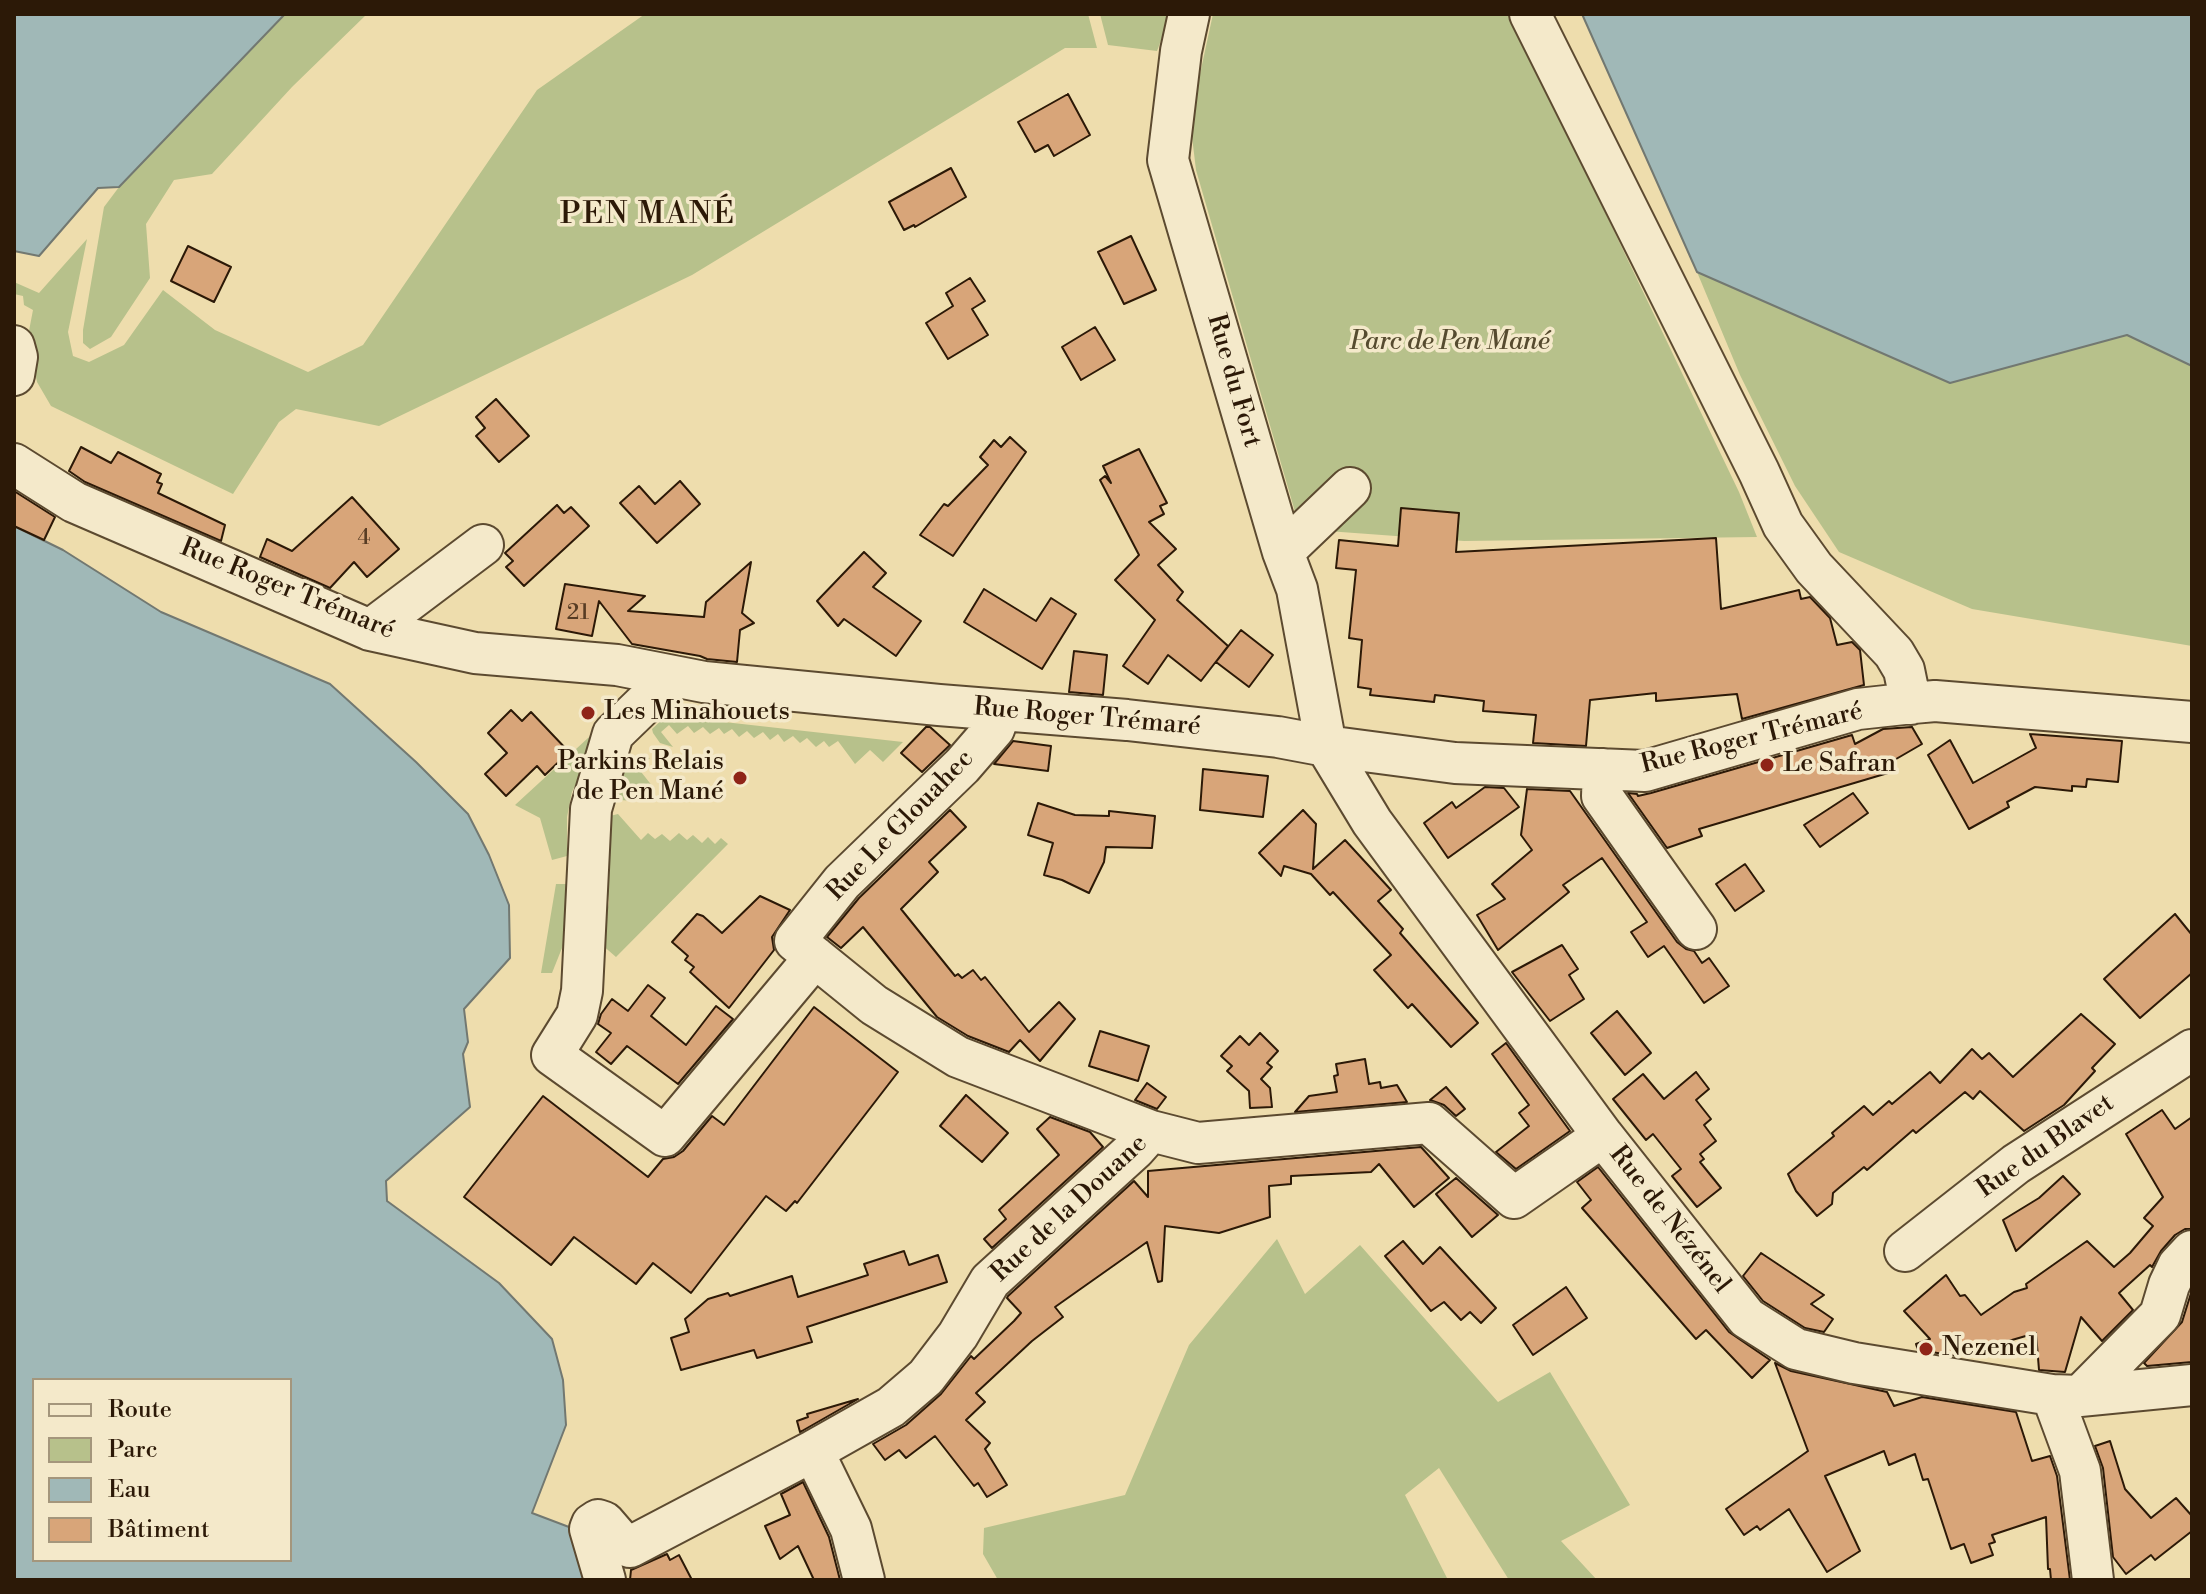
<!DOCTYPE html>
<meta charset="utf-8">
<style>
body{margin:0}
#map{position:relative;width:2206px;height:1594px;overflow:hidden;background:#eeddad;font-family:"Libre Bodoni",serif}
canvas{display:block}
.frame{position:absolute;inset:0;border:16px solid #2c1907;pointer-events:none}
.legend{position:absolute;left:32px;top:1378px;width:260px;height:184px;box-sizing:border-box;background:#f4e9ca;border:2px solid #a4967c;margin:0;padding:10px 14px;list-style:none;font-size:24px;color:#2c1907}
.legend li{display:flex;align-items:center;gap:16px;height:40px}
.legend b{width:40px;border:2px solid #a4967c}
</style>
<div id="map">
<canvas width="2206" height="1594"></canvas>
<div class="frame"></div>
<ul class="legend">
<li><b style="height:10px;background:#f4e9ca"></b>Route</li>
<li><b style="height:22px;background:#b7c18b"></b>Parc</li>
<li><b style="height:22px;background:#a0b8b7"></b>Eau</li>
<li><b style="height:22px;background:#d8a579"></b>Bâtiment</li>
</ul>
</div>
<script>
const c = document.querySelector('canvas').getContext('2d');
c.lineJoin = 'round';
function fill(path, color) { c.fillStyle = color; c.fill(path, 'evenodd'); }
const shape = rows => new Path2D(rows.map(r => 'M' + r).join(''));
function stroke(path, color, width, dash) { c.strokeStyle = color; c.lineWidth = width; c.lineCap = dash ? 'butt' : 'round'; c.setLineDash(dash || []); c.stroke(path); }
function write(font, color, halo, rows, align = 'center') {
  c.font = font + ' "Libre Bodoni",serif'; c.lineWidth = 7; c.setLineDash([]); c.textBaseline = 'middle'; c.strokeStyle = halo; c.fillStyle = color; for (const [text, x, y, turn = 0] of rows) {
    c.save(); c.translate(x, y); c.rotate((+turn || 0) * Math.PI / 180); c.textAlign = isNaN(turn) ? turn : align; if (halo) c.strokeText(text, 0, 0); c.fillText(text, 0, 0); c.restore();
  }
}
fill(shape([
 [285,14,367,14,292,87,212,174,174,180,146,224,150,278,111,337,90,349,83,343,83,330,104,207,119,187,210,90],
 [645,14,1088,14,1097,48,1065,48,692,275,379,426,296,409,279,422,233,494,51,406,37,382,28,336,33,310,24,305,23,296,14,294,14,282,39,293,87,239,68,332,73,356,89,362,124,345,163,290,215,330,308,372,363,345,537,90],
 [1100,14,1171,14,1157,51,1108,45],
 [1213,14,1510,14,1739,492,1757,537,1464,541,1300,529,1196,170,1190,120],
 [1697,272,1950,383,2127,335,2192,366,2192,646,1972,609,1839,552,1795,486,1740,375],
 [666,716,733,723,903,742,883,762,870,750,855,764,838,741,829,747,824,741,816,747,807,738,800,743,793,736,784,742,778,734,770,740,763,732,754,738,747,731,739,737,732,729,724,734,719,728,710,734,703,727,694,733,688,726,677,734,669,725,661,732,673,747,660,743,653,733,652,729],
 [600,727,602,731,572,792,567,817,567,856,552,860,540,818,515,805],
 [631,756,650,758,638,768,653,787,636,801,619,800,615,797,624,767],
 [618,814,641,840,648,833,655,839,662,834,670,841,679,833,687,840,693,835,702,843,708,837,715,844,721,838,728,844,616,957,601,944,609,902,606,869,606,817],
 [556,884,566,884,568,916,564,943,552,973,541,973],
 [1277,1239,1305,1294,1360,1245,1498,1402,1550,1372,1630,1505,1561,1541,1597,1580,1509,1580,1439,1468,1405,1495,1448,1580,998,1580,983,1554,984,1528,1125,1495,1189,1345]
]), '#b7c18b');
const water = shape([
 [14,14,285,14,119,187,98,188,39,256,14,251,14,14],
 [1582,14,2192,14,2192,366,2127,335,1950,383,1697,272,1582,14],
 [14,526,63,550,161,612,330,684,416,762,468,814,489,855,509,905,510,958,464,1009,468,1042,463,1054,470,1107,386,1181,387,1201,499,1283,552,1339,563,1380,566,1425,532,1513,569,1527,602,1580,14,1580,14,526],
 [34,1380,290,1380,290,1560,34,1560,34,1380]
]);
fill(water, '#a0b8b7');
stroke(water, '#727871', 2);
const building = shape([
 [1068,94,1090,135,1054,156,1048,145,1035,152,1018,122,1068,94],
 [951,168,966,197,915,227,914,225,904,230,889,202,951,168],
 [1131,236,1156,290,1124,304,1098,252,1131,236],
 [188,246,231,267,214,302,171,281,188,246],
 [970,278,985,301,972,309,988,335,948,359,926,323,953,306,946,293,970,278],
 [1095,327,1115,360,1081,380,1062,347,1095,327],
 [496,399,529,436,499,462,476,436,485,428,476,417,496,399],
 [1010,437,1026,452,953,556,920,535,944,504,948,506,988,465,980,457,994,440,1001,447,1010,437],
 [81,447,111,463,118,452,161,474,157,482,162,484,158,493,225,525,221,541,85,482,69,471,81,447],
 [1139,449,1167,503,1160,506,1164,514,1149,522,1176,549,1158,565,1183,592,1177,600,1228,646,1201,681,1168,655,1148,684,1123,666,1155,620,1115,580,1139,555,1100,480,1105,476,1111,483,1103,466,1139,449],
 [680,481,700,504,657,543,620,503,639,486,655,504,680,481],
 [14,491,55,517,44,540,14,526,14,491],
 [352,497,399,549,367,577,354,562,330,588,260,557,267,539,292,551,352,497],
 [557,505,564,513,571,507,589,526,524,586,506,567,513,561,505,553,557,505],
 [1401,508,1459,513,1456,552,1716,538,1721,609,1799,590,1801,599,1810,597,1830,618,1837,645,1852,642,1860,650,1864,685,1742,719,1737,694,1656,701,1656,693,1590,700,1586,746,1533,743,1536,715,1483,711,1484,701,1435,695,1434,702,1370,695,1371,689,1358,687,1362,640,1349,638,1356,570,1336,568,1339,540,1398,546,1401,508],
 [864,552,886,573,873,587,921,621,896,656,844,619,838,626,817,601,864,552],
 [751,562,742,613,754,623,740,630,737,662,707,659,700,656,632,644,599,601,592,636,556,629,565,584,645,596,628,611,704,617,706,602,751,562],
 [984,589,1036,621,1051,598,1076,614,1042,669,964,622,984,589],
 [1241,630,1273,655,1249,687,1216,662,1241,630],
 [1074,651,1107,655,1103,695,1069,692,1074,651],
 [511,710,522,721,531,712,569,752,545,775,537,766,506,796,485,774,507,753,488,733,511,710],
 [926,727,930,727,950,745,922,772,901,753,926,727],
 [1912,727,1922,744,1884,766,1888,773,1699,829,1702,836,1667,848,1628,793,1637,794,1638,796,1651,793,1852,735,1855,744,1883,729,1912,727],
 [2030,734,2122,741,2118,782,2087,779,2086,787,2072,786,2072,791,2035,787,2007,802,2009,807,1969,829,1928,755,1950,740,1973,783,2036,748,2030,734],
 [1013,741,1051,746,1048,771,994,764,1013,741],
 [1203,769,1268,776,1263,817,1200,810,1203,769],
 [1485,787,1504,788,1519,807,1448,858,1424,823,1452,802,1456,808,1485,787],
 [1527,789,1570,791,1677,942,1686,949,1694,951,1702,963,1709,958,1729,986,1704,1003,1664,946,1648,957,1631,932,1647,922,1602,858,1563,885,1569,892,1498,950,1477,915,1505,899,1492,884,1532,850,1521,835,1527,789],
 [1853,793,1868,813,1820,847,1804,825,1853,793],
 [1038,803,1075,815,1109,816,1109,811,1155,816,1152,848,1106,847,1104,862,1089,893,1062,880,1044,875,1053,843,1028,835,1038,803],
 [950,810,966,827,929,862,938,872,901,909,955,976,958,974,962,978,973,970,981,980,985,977,1029,1032,1059,1002,1075,1019,1040,1061,1020,1040,1009,1052,968,1036,937,1017,863,927,841,948,827,937,859,898,950,810],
 [1303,810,1316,824,1313,869,1345,840,1391,890,1378,901,1403,929,1400,933,1478,1023,1451,1047,1412,1004,1408,1008,1374,970,1391,955,1333,892,1330,895,1311,874,1284,866,1281,876,1259,853,1303,810],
 [1745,864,1764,891,1735,911,1716,884,1745,864],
 [760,896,790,910,772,937,774,950,729,1008,690,972,694,967,685,960,688,956,672,942,697,914,703,916,722,933,760,896],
 [2175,914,2192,935,2192,973,2140,1018,2104,979,2175,914],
 [1562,945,1578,969,1569,975,1584,999,1550,1021,1512,972,1562,945],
 [648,985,665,998,651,1016,686,1045,716,1006,733,1019,678,1084,627,1046,611,1064,596,1052,611,1033,598,1024,601,1014,612,999,628,1011,648,985],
 [814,1007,898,1072,797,1203,795,1201,786,1211,766,1196,691,1293,653,1263,636,1284,574,1237,551,1265,464,1197,543,1096,648,1177,663,1159,674,1157,683,1151,712,1116,724,1125,814,1007],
 [1617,1011,1651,1053,1625,1075,1591,1033,1617,1011],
 [2081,1014,2115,1044,2092,1068,2095,1071,2064,1105,2024,1131,1980,1091,1973,1099,1965,1092,1916,1133,1913,1130,1867,1170,1864,1167,1840,1187,1833,1193,1832,1204,1817,1216,1796,1191,1788,1174,1834,1136,1832,1133,1864,1106,1873,1115,1889,1101,1892,1104,1930,1072,1940,1083,1972,1049,1982,1059,1989,1053,2013,1077,2081,1014],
 [1100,1031,1149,1046,1138,1081,1089,1066,1100,1031],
 [1260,1033,1278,1051,1267,1063,1272,1067,1261,1079,1270,1088,1272,1107,1250,1108,1249,1091,1227,1071,1232,1066,1221,1056,1240,1036,1249,1045,1260,1033],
 [1506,1043,1570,1131,1516,1169,1496,1152,1529,1126,1519,1113,1529,1105,1492,1054,1506,1043],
 [1365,1059,1369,1084,1380,1082,1381,1088,1397,1085,1407,1102,1295,1112,1309,1096,1337,1092,1334,1076,1338,1075,1336,1064,1365,1059],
 [1696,1072,1709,1089,1696,1100,1711,1119,1704,1125,1716,1141,1700,1154,1704,1159,1700,1162,1721,1188,1697,1207,1672,1176,1681,1169,1653,1134,1646,1140,1613,1099,1643,1074,1664,1099,1696,1072],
 [1147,1083,1166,1097,1157,1109,1135,1100,1147,1083],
 [1446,1087,1465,1109,1456,1116,1444,1105,1430,1100,1446,1087],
 [966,1095,1008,1133,982,1162,940,1126,966,1095],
 [2162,1110,2175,1129,2192,1117,2192,1229,2185,1229,2175,1235,2161,1251,2152,1267,2150,1265,2119,1293,2133,1310,2102,1341,2081,1317,2065,1372,2039,1370,2036,1333,1957,1356,1918,1350,1916,1344,1930,1339,1904,1311,1946,1275,1960,1296,1965,1295,1981,1315,2014,1292,2027,1288,2026,1284,2087,1241,2114,1267,2130,1253,2153,1226,2144,1218,2163,1197,2126,1134,2162,1110],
 [1050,1117,1090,1132,1103,1147,992,1248,984,1239,1006,1219,999,1210,1059,1155,1037,1129,1050,1117],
 [1421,1147,1449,1178,1414,1207,1379,1164,1371,1172,1291,1176,1291,1184,1269,1186,1270,1217,1219,1233,1165,1226,1162,1281,1158,1282,1147,1242,1055,1307,1063,1317,1032,1341,976,1393,985,1402,966,1420,990,1443,985,1449,1007,1485,987,1497,978,1483,974,1486,935,1436,906,1458,899,1450,885,1460,873,1444,906,1425,941,1394,971,1356,974,1359,1014,1321,1021,1313,1007,1298,1008,1296,1134,1181,1148,1197,1148,1171,1421,1147],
 [1598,1167,1729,1332,1770,1360,1752,1378,1706,1330,1696,1339,1582,1208,1591,1200,1577,1182,1598,1167],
 [2063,1176,2080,1194,2016,1251,2003,1220,2039,1198,2063,1176],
 [1456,1178,1498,1215,1472,1237,1436,1194,1456,1178],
 [1403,1241,1423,1264,1440,1247,1496,1308,1481,1323,1470,1312,1461,1320,1444,1302,1431,1311,1385,1256,1403,1241],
 [904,1251,909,1265,938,1255,947,1282,807,1327,812,1342,757,1358,754,1350,681,1370,671,1338,689,1332,685,1319,708,1299,728,1293,730,1296,792,1276,798,1297,868,1275,864,1264,904,1251],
 [1761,1253,1824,1295,1811,1304,1833,1319,1824,1332,1805,1328,1763,1301,1743,1276,1761,1253],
 [1566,1287,1587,1318,1533,1355,1513,1325,1566,1287],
 [2192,1290,2192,1362,2147,1366,2144,1363,2182,1322,2192,1290],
 [1775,1363,1791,1371,1887,1392,1894,1406,1922,1397,2016,1412,2032,1461,2050,1456,2057,1476,2070,1580,2051,1580,2050,1569,2048,1569,2046,1517,1992,1535,1995,1542,1989,1544,1993,1555,1971,1563,1964,1544,1951,1549,1928,1479,1923,1480,1915,1454,1889,1465,1884,1451,1825,1476,1860,1551,1827,1572,1789,1509,1760,1530,1757,1526,1744,1535,1726,1509,1808,1451,1775,1363],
 [858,1399,802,1431,800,1432,797,1421,808,1417,807,1414,858,1399],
 [2110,1441,2125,1489,2151,1518,2176,1498,2192,1516,2192,1531,2155,1560,2151,1555,2126,1574,2113,1557,2103,1468,2095,1446,2110,1441],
 [803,1482,829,1537,840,1580,814,1580,798,1546,780,1559,765,1526,790,1515,781,1494,803,1482],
 [667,1554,670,1560,679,1555,692,1580,630,1580,631,1570,667,1554]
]);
fill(building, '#d8a579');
stroke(building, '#2c1907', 2);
const minor = shape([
 [1189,14,1181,51,1168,160,1283,552,1297,589,1326,746,1372,822,1603,1136,1747,1318,1796,1349,1854,1363,2052,1395,2080,1396,2192,1385],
 [1530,14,1759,472,1783,525,1814,568,1894,653,1904,670,1911,704],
 [14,346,17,357,14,375],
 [14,464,74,502,370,630,475,653,617,665,704,682,939,705,1127,720,1278,737,1326,746,1455,763,1645,771,1858,709,1913,703,1935,701,2192,722],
 [1283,552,1350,488],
 [370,630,483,545],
 [673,676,613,734,591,809,582,991,577,1015,552,1055,665,1136,815,957],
 [1001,710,994,729,962,766,842,882,795,941,874,1005,958,1057,1151,1131,1198,1143,1429,1123,1514,1198,1603,1136],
 [1603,769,1602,796,1696,929],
 [1905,1251,2016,1164,2192,1050],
 [2052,1395,2080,1471,2093,1580],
 [2080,1396,2160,1315,2169,1285,2178,1266,2192,1251],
 [813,1451,851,1529,864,1580],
 [605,1580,590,1529,592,1524,598,1520,604,1522,623,1544,630,1547,813,1451,891,1407,926,1377,958,1335,990,1281,1135,1149,1151,1131]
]);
stroke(minor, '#5c4a30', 44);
stroke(minor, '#f4e9ca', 40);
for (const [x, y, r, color] of [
 [588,713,8,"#8f2418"],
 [1767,765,8,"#8f2418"],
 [740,778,8,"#8f2418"],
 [1926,1349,8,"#8f2418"]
]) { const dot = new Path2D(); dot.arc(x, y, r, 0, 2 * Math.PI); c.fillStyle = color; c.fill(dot); stroke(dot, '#f4e9ca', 3); }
write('22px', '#573c24', null, [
 ["4",364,539],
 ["21",578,614]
]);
write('italic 26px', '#564b2f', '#f4e9ca', [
 ["Parc de Pen Mané",1450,343]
]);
write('26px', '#2c1907', '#f4e9ca', [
 ["Rue du Fort",1233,381,74],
 ["Rue Roger Trémaré",287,590,22],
 ["Rue Roger Trémaré",1087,718,5],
 ["Rue Roger Trémaré",1752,739,-14],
 ["Rue Le Glouahec",901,826,-46],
 ["Rue du Blavet",2046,1147,-35],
 ["Rue de la Douane",1070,1209,-43],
 ["Rue de Nézénel",1669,1220,52]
]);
write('26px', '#2c1907', '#f4e9ca', [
 ["Les Minahouets",604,713],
 ["Parkins Relais",724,763,"right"],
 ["de Pen Mané",724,793,"right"],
 ["Le Safran",1783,765],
 ["Nezenel",1942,1349]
], 'left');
c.letterSpacing = '2px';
write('30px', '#2c1907', '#f4e9ca', [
 ["PEN MANÉ",648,216]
]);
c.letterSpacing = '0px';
</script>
